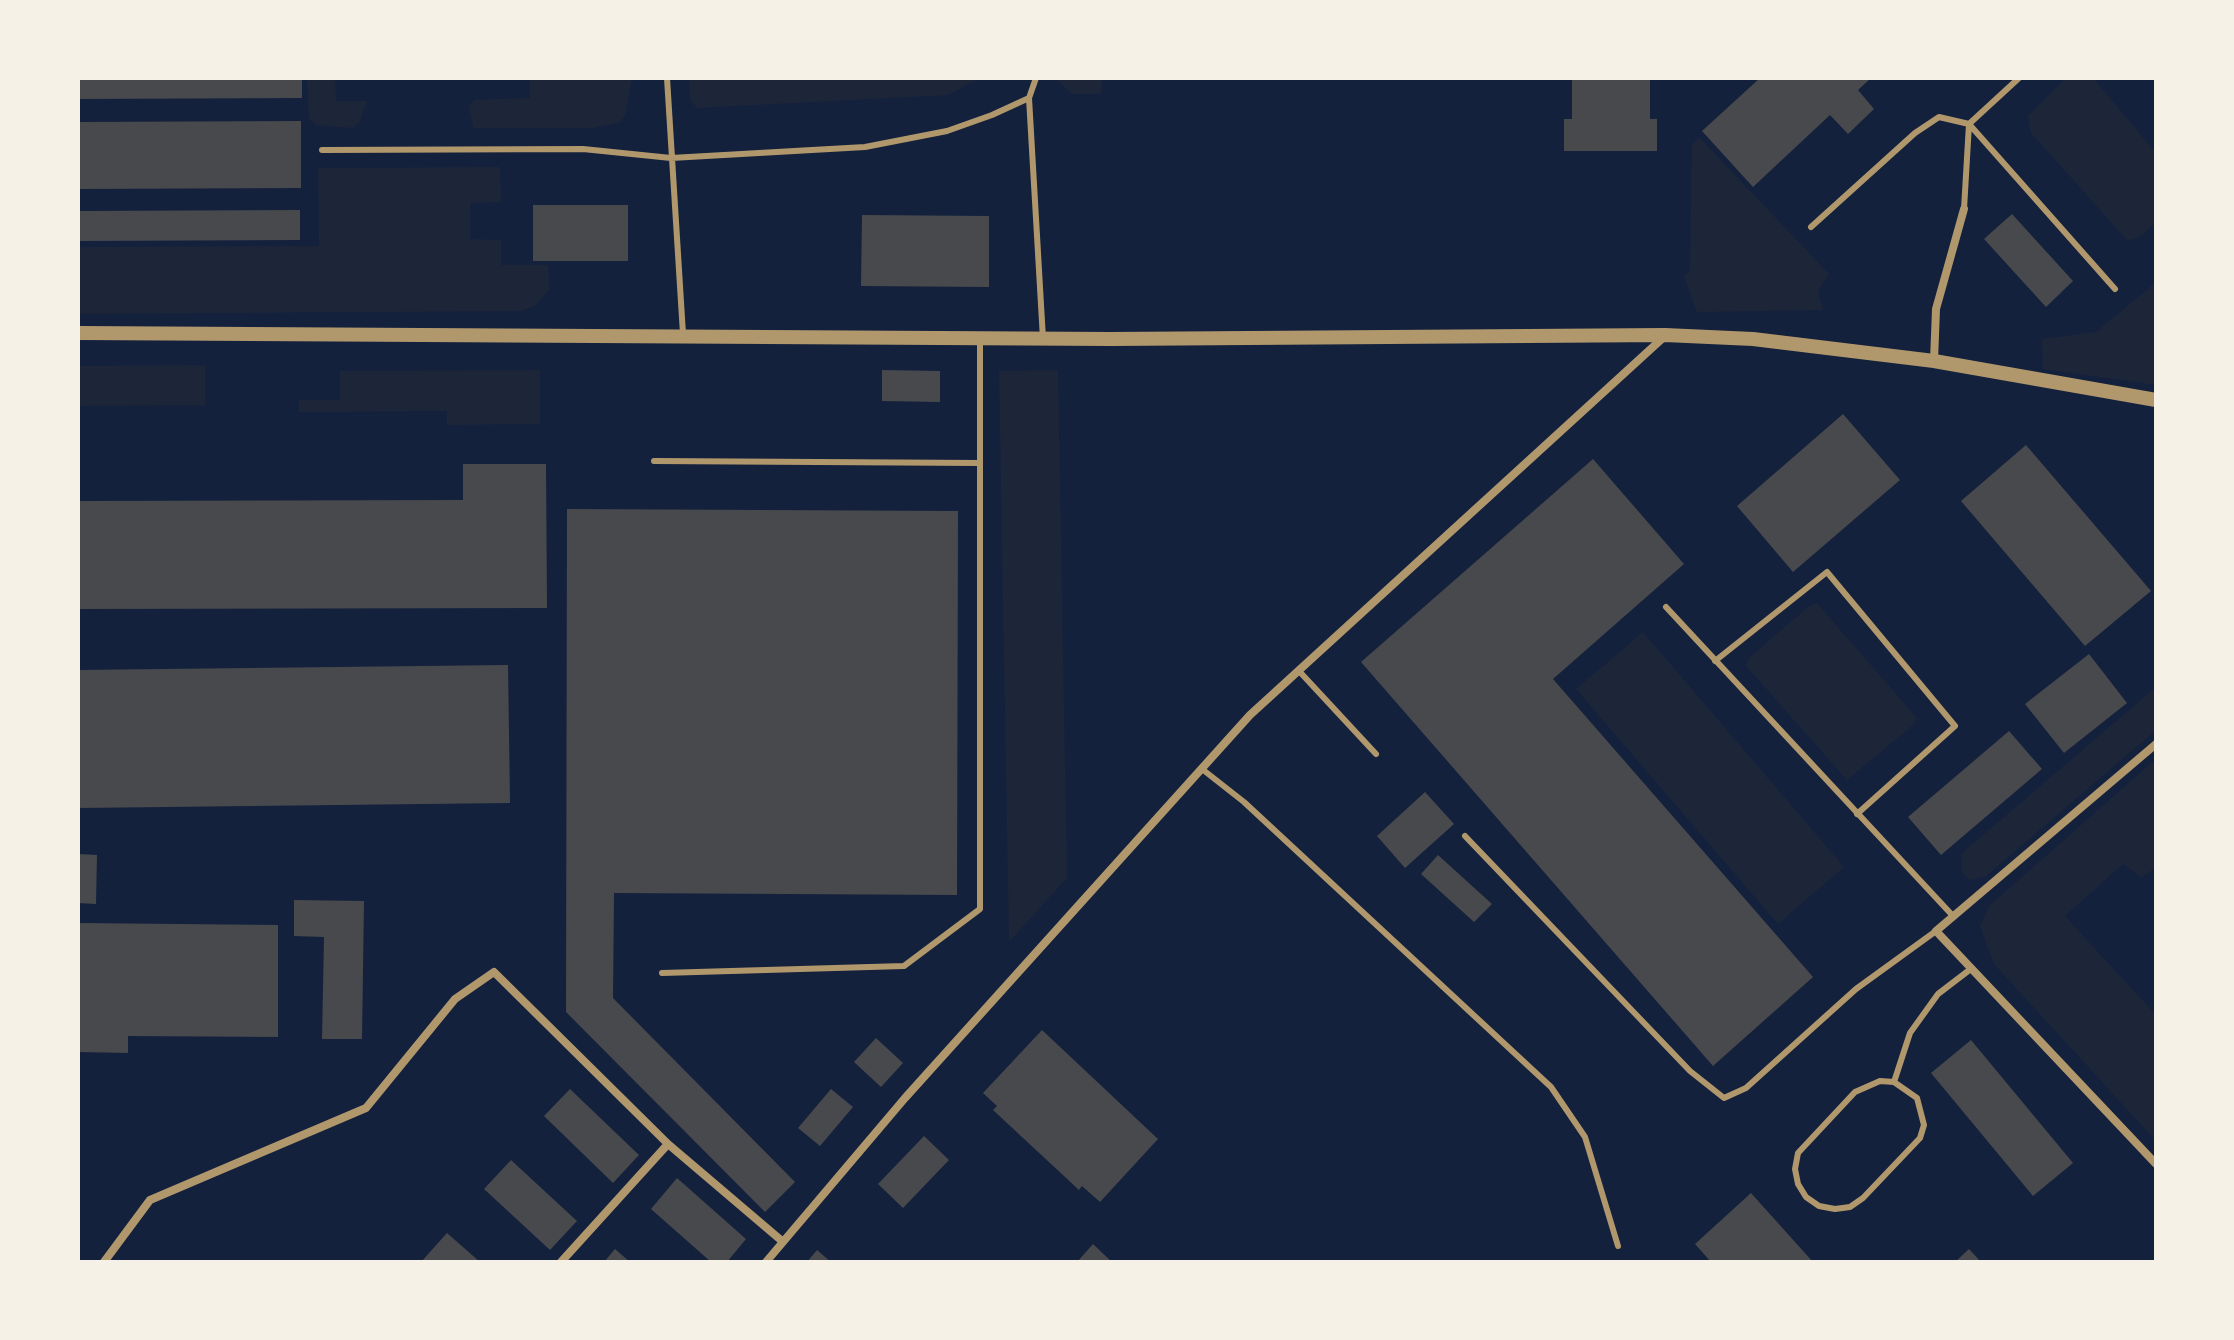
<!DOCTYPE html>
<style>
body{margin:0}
#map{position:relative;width:2234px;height:1340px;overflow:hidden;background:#14213d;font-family:Spectral,serif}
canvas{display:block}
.frame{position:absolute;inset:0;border:80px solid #f6f1e7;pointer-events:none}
</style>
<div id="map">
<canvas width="2234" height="1340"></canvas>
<div class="frame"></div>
</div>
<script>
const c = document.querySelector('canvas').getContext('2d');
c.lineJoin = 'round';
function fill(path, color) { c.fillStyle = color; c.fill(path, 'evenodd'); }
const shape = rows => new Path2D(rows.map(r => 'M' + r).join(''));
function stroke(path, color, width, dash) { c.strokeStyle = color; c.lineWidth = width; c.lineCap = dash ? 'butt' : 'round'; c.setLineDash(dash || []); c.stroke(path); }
fill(shape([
 [307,78,335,78,336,101,367,101,359,123,352,128,316,125,309,118],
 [530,78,632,78,625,116,619,123,593,128,473,128,469,105,475,100,530,98],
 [689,78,980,78,948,95,697,108,690,100],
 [1055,78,1102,78,1101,94,1072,94],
 [2066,78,2093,78,2156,153,2156,223,2138,238,2127,240,2031,133,2028,116],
 [1699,137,1829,274,1818,291,1823,310,1697,312,1684,276,1690,270,1692,144],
 [500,167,501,202,470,203,470,239,501,240,501,265,548,265,549,290,536,305,522,311,78,314,78,247,319,246,318,168],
 [2156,282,2156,385,2043,369,2042,339,2096,332],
 [205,365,205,405,78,406,78,366],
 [540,370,540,424,447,425,447,411,299,412,299,400,340,400,340,371],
 [1058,370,1067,878,1009,942,999,371],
 [1817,603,1917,718,1912,726,1847,780,1746,666,1750,657,1809,606],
 [1643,632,1844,867,1778,924,1576,689],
 [2156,687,2156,730,1985,877,1969,880,1962,872,1962,853],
 [2156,759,2156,868,2141,877,2123,864,2065,916,2156,1015,2156,1141,1994,964,1980,926,1990,905]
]), '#1d2539');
fill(shape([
 [78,78,302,78,302,98,78,99],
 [1572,78,1650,78,1650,119,1657,119,1657,151,1564,151,1564,119,1572,119],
 [1760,78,1871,78,1858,90,1874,109,1848,134,1830,115,1753,187,1702,131],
 [301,121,301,188,78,189,78,122],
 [533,205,628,205,628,261,533,261],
 [300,210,300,240,78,241,78,211],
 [2012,214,2073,281,2046,307,1984,239],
 [862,215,989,216,989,287,861,286],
 [882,370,940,371,940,402,882,401],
 [1843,414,1900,480,1793,572,1737,506],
 [2026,445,2151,591,2085,646,1961,501],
 [1593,459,1684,564,1553,679,1813,977,1713,1066,1361,662],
 [463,464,546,464,547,608,78,609,78,501,463,500],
 [567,509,958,511,957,895,614,893,613,998,795,1182,765,1212,566,1012],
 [2089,654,2127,703,2064,753,2025,704],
 [508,665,510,803,78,808,78,670],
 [2009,731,2042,769,1941,855,1908,817],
 [1425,792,1454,824,1405,868,1377,836],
 [78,854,97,855,96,904,78,903],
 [1438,855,1492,904,1474,922,1421,874],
 [294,900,364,901,362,1039,322,1039,324,937,294,936],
 [78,923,278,925,278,1037,128,1036,128,1053,78,1052],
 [1042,1030,1158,1139,1100,1202,1082,1186,1079,1190,993,1110,997,1106,983,1093],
 [876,1038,903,1063,881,1087,854,1062],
 [1971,1040,2073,1163,2033,1196,1931,1073],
 [570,1089,639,1155,613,1183,544,1116],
 [831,1089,853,1107,820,1146,798,1128],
 [924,1136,949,1160,903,1208,878,1184],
 [511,1160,577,1221,550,1250,484,1189],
 [677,1178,746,1239,727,1262,711,1262,651,1209],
 [1751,1193,1813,1262,1711,1262,1695,1244],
 [447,1233,480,1262,421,1262],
 [1093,1244,1112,1262,1077,1262],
 [615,1249,630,1262,604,1262],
 [1969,1249,1981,1262,1955,1262],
 [817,1250,831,1262,807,1262]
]), '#48494c');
stroke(shape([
 [667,78,683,334],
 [1029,98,1043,339],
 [322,150,583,149,671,158,865,147,947,131,992,115,1029,98,1036,78],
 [1964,209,1969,124,2019,78],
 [1811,227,1915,133,1939,117,1969,124,2115,289],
 [654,461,980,463],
 [1666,607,1953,916],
 [1715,661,1827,572,1955,726,1857,814],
 [1299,671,1376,754],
 [1202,769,1244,802,1551,1087,1585,1137,1618,1246],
 [1465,836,1690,1071,1724,1098,1746,1088,1856,989,1936,931],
 [662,973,904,966,980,909,980,339],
 [1880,1081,1894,1082,1917,1098,1924,1125,1920,1138,1863,1198,1850,1207,1835,1209,1819,1206,1806,1197,1798,1184,1795,1169,1798,1153,1855,1092,1880,1081],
 [1894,1082,1910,1033,1938,994,1972,968]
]), '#b1986c', 6);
stroke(shape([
 [1934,361,1936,309,1964,209],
 [2156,744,1936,931,2156,1164],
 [104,1262,150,1200,366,1108,455,999,494,972,668,1144,782,1241],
 [561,1262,668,1144],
 [766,1262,905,1098,1250,715,1665,336]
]), '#b1986c', 8);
stroke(shape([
 [78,333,1111,339,1665,335,1753,339,1934,361,2156,400]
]), '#b1986c', 14);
</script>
